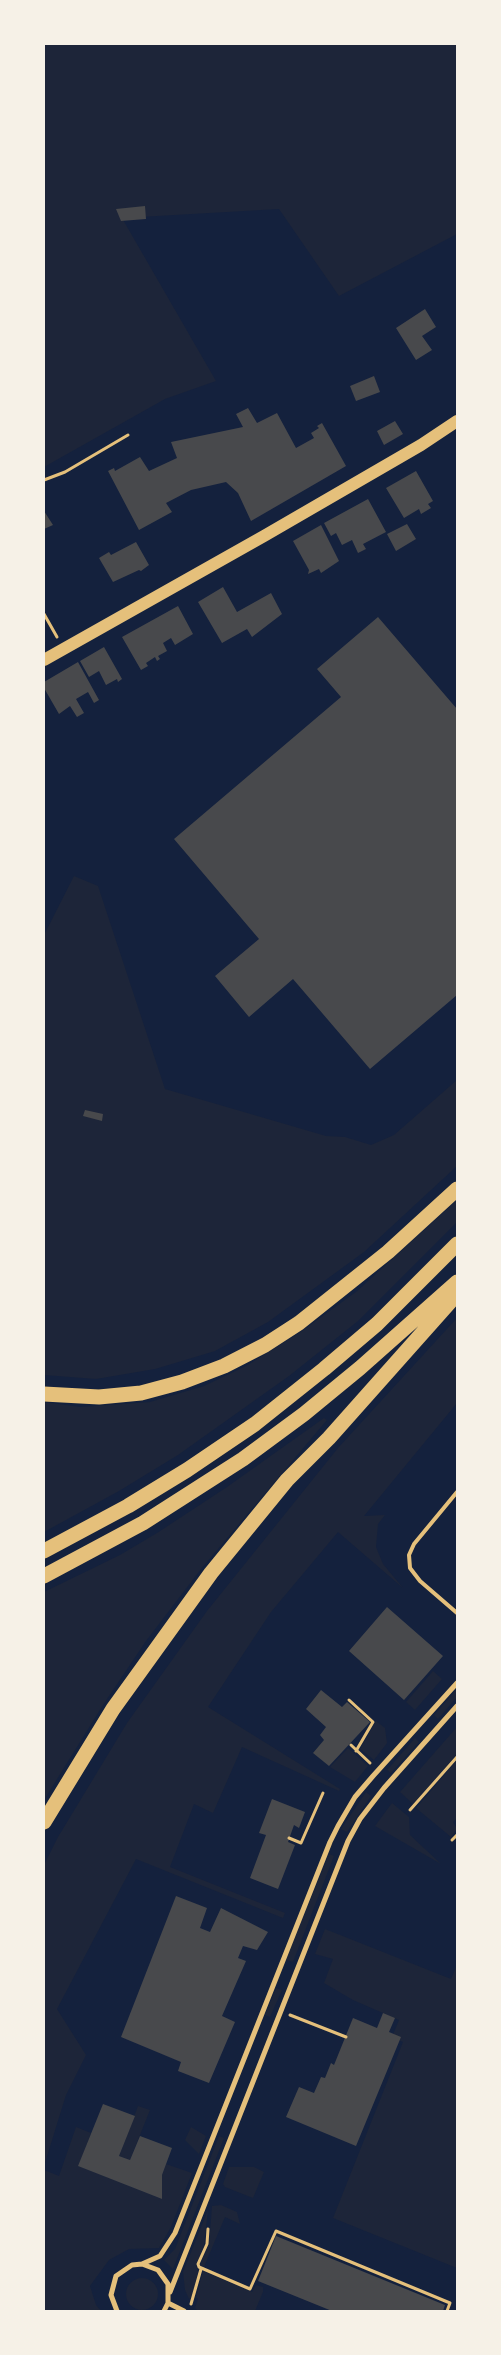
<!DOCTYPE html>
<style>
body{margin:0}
#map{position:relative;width:501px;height:2355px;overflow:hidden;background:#14213d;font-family:"Source Sans 3",sans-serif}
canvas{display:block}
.frame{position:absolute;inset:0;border:45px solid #f6f1e7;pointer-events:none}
</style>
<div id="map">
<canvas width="501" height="2355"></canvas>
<div class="frame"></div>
</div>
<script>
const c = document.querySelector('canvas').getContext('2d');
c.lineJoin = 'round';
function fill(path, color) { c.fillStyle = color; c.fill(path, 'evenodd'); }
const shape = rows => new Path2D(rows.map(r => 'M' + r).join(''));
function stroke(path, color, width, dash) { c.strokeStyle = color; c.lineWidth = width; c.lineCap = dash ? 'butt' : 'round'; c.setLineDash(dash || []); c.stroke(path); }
fill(shape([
 [44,44,457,44,457,234,339,296,279,209,122,218,216,381,165,399,44,467],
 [74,876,98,886,165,1089,326,1136,345,1137,371,1145,394,1135,457,1080,457,1166,364,1252,268,1322,215,1351,155,1369,96,1379,44,1375,44,935],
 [457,1200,457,1222,358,1321,289,1376,178,1455,119,1491,44,1532,44,1402,80,1407,150,1402,204,1386,246,1366,299,1333,356,1292],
 [457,1318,457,1403,364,1516,385,1515,378,1524,376,1547,383,1564,403,1588,338,1532,271,1612,208,1707,340,1789,339,1791,242,1747,213,1813,194,1804,170,1867,285,1913,283,1918,136,1859,57,2009,86,2055,66,2095,44,2166,44,1865,58,1837,127,1723,207,1611,338,1448],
 [324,1418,327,1420,201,1569,146,1641,103,1705,44,1800,44,1592,120,1555,157,1533,227,1487],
 [433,1671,442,1679,415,1710,406,1702],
 [457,1689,457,1697,438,1719,434,1715],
 [376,1721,385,1728,387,1743,374,1760,360,1749],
 [457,1727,457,1754,413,1804,400,1792],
 [415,1738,419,1742,391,1773,387,1770],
 [348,1748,368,1766,355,1782,330,1767],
 [457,1760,457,1818,453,1822,457,1829,451,1837,416,1808],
 [366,1792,371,1796,347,1832,341,1829],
 [392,1803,409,1817,410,1835,441,1864,375,1826],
 [329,1854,334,1856,293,1962,286,1960],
 [325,1929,451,1979,457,1965,457,2268,333,2218,403,2042,392,2037,399,2020,353,2000,324,1983,333,1959,315,1954],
 [276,1988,282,1990,270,2017,265,2015],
 [138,2106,150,2110,130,2160,119,2156],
 [76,2127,91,2133,79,2166,162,2199,162,2175,166,2164,192,2173,171,2227,159,2248,129,2249,109,2260,90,2286,96,2305,101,2311,44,2311,44,2170,59,2176],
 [191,2127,206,2136,199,2154,185,2140],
 [219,2136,224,2138,173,2269,164,2260,175,2249],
 [229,2167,254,2167,264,2172,253,2198,225,2187,223,2184],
 [221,2205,237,2212,240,2224,225,2217,204,2267,200,2265,209,2245,212,2206],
 [208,2210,204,2245,196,2266,198,2272,192,2297,189,2299,185,2290,183,2272],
 [203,2271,252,2292,256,2285,263,2287,263,2292,255,2311,198,2311,195,2308,198,2299,196,2297],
 '126 2294a16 16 0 1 1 32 0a16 16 0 1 1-32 0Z'
]), '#1d2539');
fill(shape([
 [145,206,146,219,121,221,116,209],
 [425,309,436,327,422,336,432,350,416,360,396,328],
 [374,376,380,392,356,401,350,386],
 [248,408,257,423,277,413,296,448,314,438,311,433,319,428,317,426,322,423,346,466,251,521,238,493,226,482,191,490,166,503,172,512,139,530,108,471,114,468,115,471,140,457,149,471,177,458,171,442,243,427,236,414],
 [395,421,403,434,384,445,377,431],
 [416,471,433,501,428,504,431,508,421,514,419,509,404,518,386,488],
 [368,499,386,532,363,544,366,549,358,553,352,540,342,545,336,533,331,536,324,523],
 [44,511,53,525,44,529],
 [407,524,416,539,396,551,387,534],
 [321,525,339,561,321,573,319,569,308,574,309,570,293,541],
 [136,542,149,565,141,571,139,570,113,582,99,558,109,552,111,555],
 [223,587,237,612,271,593,282,614,252,637,247,629,222,643,198,602],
 [178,606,193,634,175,645,171,638,163,643,167,651,158,656,160,659,157,661,155,657,146,663,148,666,141,670,122,637],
 [378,617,457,709,457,995,370,1069,293,979,249,1017,215,976,259,939,174,839,341,697,317,669],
 [104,647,122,679,118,682,117,679,106,685,99,671,89,677,80,661],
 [78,662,99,700,94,703,88,692,76,699,84,713,77,717,70,706,59,714,44,688,44,682],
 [85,1110,103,1114,102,1121,83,1116],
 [387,1607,443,1656,404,1700,349,1651],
 [321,1690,342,1707,347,1702,370,1722,329,1766,313,1753,324,1740,320,1735,326,1727,306,1709],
 [272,1799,305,1812,299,1828,294,1825,288,1842,295,1845,278,1889,250,1878,266,1835,259,1833],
 [176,1896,207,1908,200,1928,210,1932,221,1908,268,1932,257,1950,243,1946,238,1958,246,1961,222,2016,235,2022,209,2083,178,2071,181,2062,121,2037],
 [383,2013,395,2018,389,2032,401,2037,356,2146,286,2117,299,2087,314,2093,321,2077,325,2078,331,2063,334,2065,353,2018,377,2028],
 [103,2104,135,2116,119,2156,130,2160,140,2136,172,2148,162,2175,162,2199,78,2166],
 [276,2236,445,2305,443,2311,332,2311,258,2281]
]), '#48494c');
stroke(shape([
 [44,480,65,472,128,435],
 [44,614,57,637],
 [349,1700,373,1722,356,1751],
 [351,1745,370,1763],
 [410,1810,457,1757],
 [289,1838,301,1843,323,1793],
 [452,1840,457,1835],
 [290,2015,346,2037],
 [208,2229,207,2244,198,2264,199,2267,250,2289,276,2231,450,2303,447,2311],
 [191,2304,201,2269]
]), '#e5c07b', 3);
stroke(shape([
 [457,1492,414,1544,409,1555,410,1568,420,1581,457,1613]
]), '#e5c07b', 4);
stroke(shape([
 [142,2264,160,2256,175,2233,330,1842,338,1826,355,1797,373,1776,457,1683],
 [170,2292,348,1841,360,1819,384,1788,457,1706],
 [168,2303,184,2311],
 [117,2311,111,2295,116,2276,132,2265,142,2264,158,2270,168,2284,168,2303,164,2311]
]), '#e5c07b', 5);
stroke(shape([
 [44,660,264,536,421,445,457,421]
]), '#e5c07b', 12);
stroke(shape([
 [44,1394,99,1397,141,1393,182,1382,224,1366,265,1345,299,1323,388,1252,457,1189],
 [44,1551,128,1506,187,1470,255,1424,324,1369,377,1324,457,1244],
 [44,1576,143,1523,243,1459,304,1414,360,1368,457,1282],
 [44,1822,113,1709,211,1573,287,1480,329,1438,457,1294]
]), '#e5c07b', 15);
</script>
